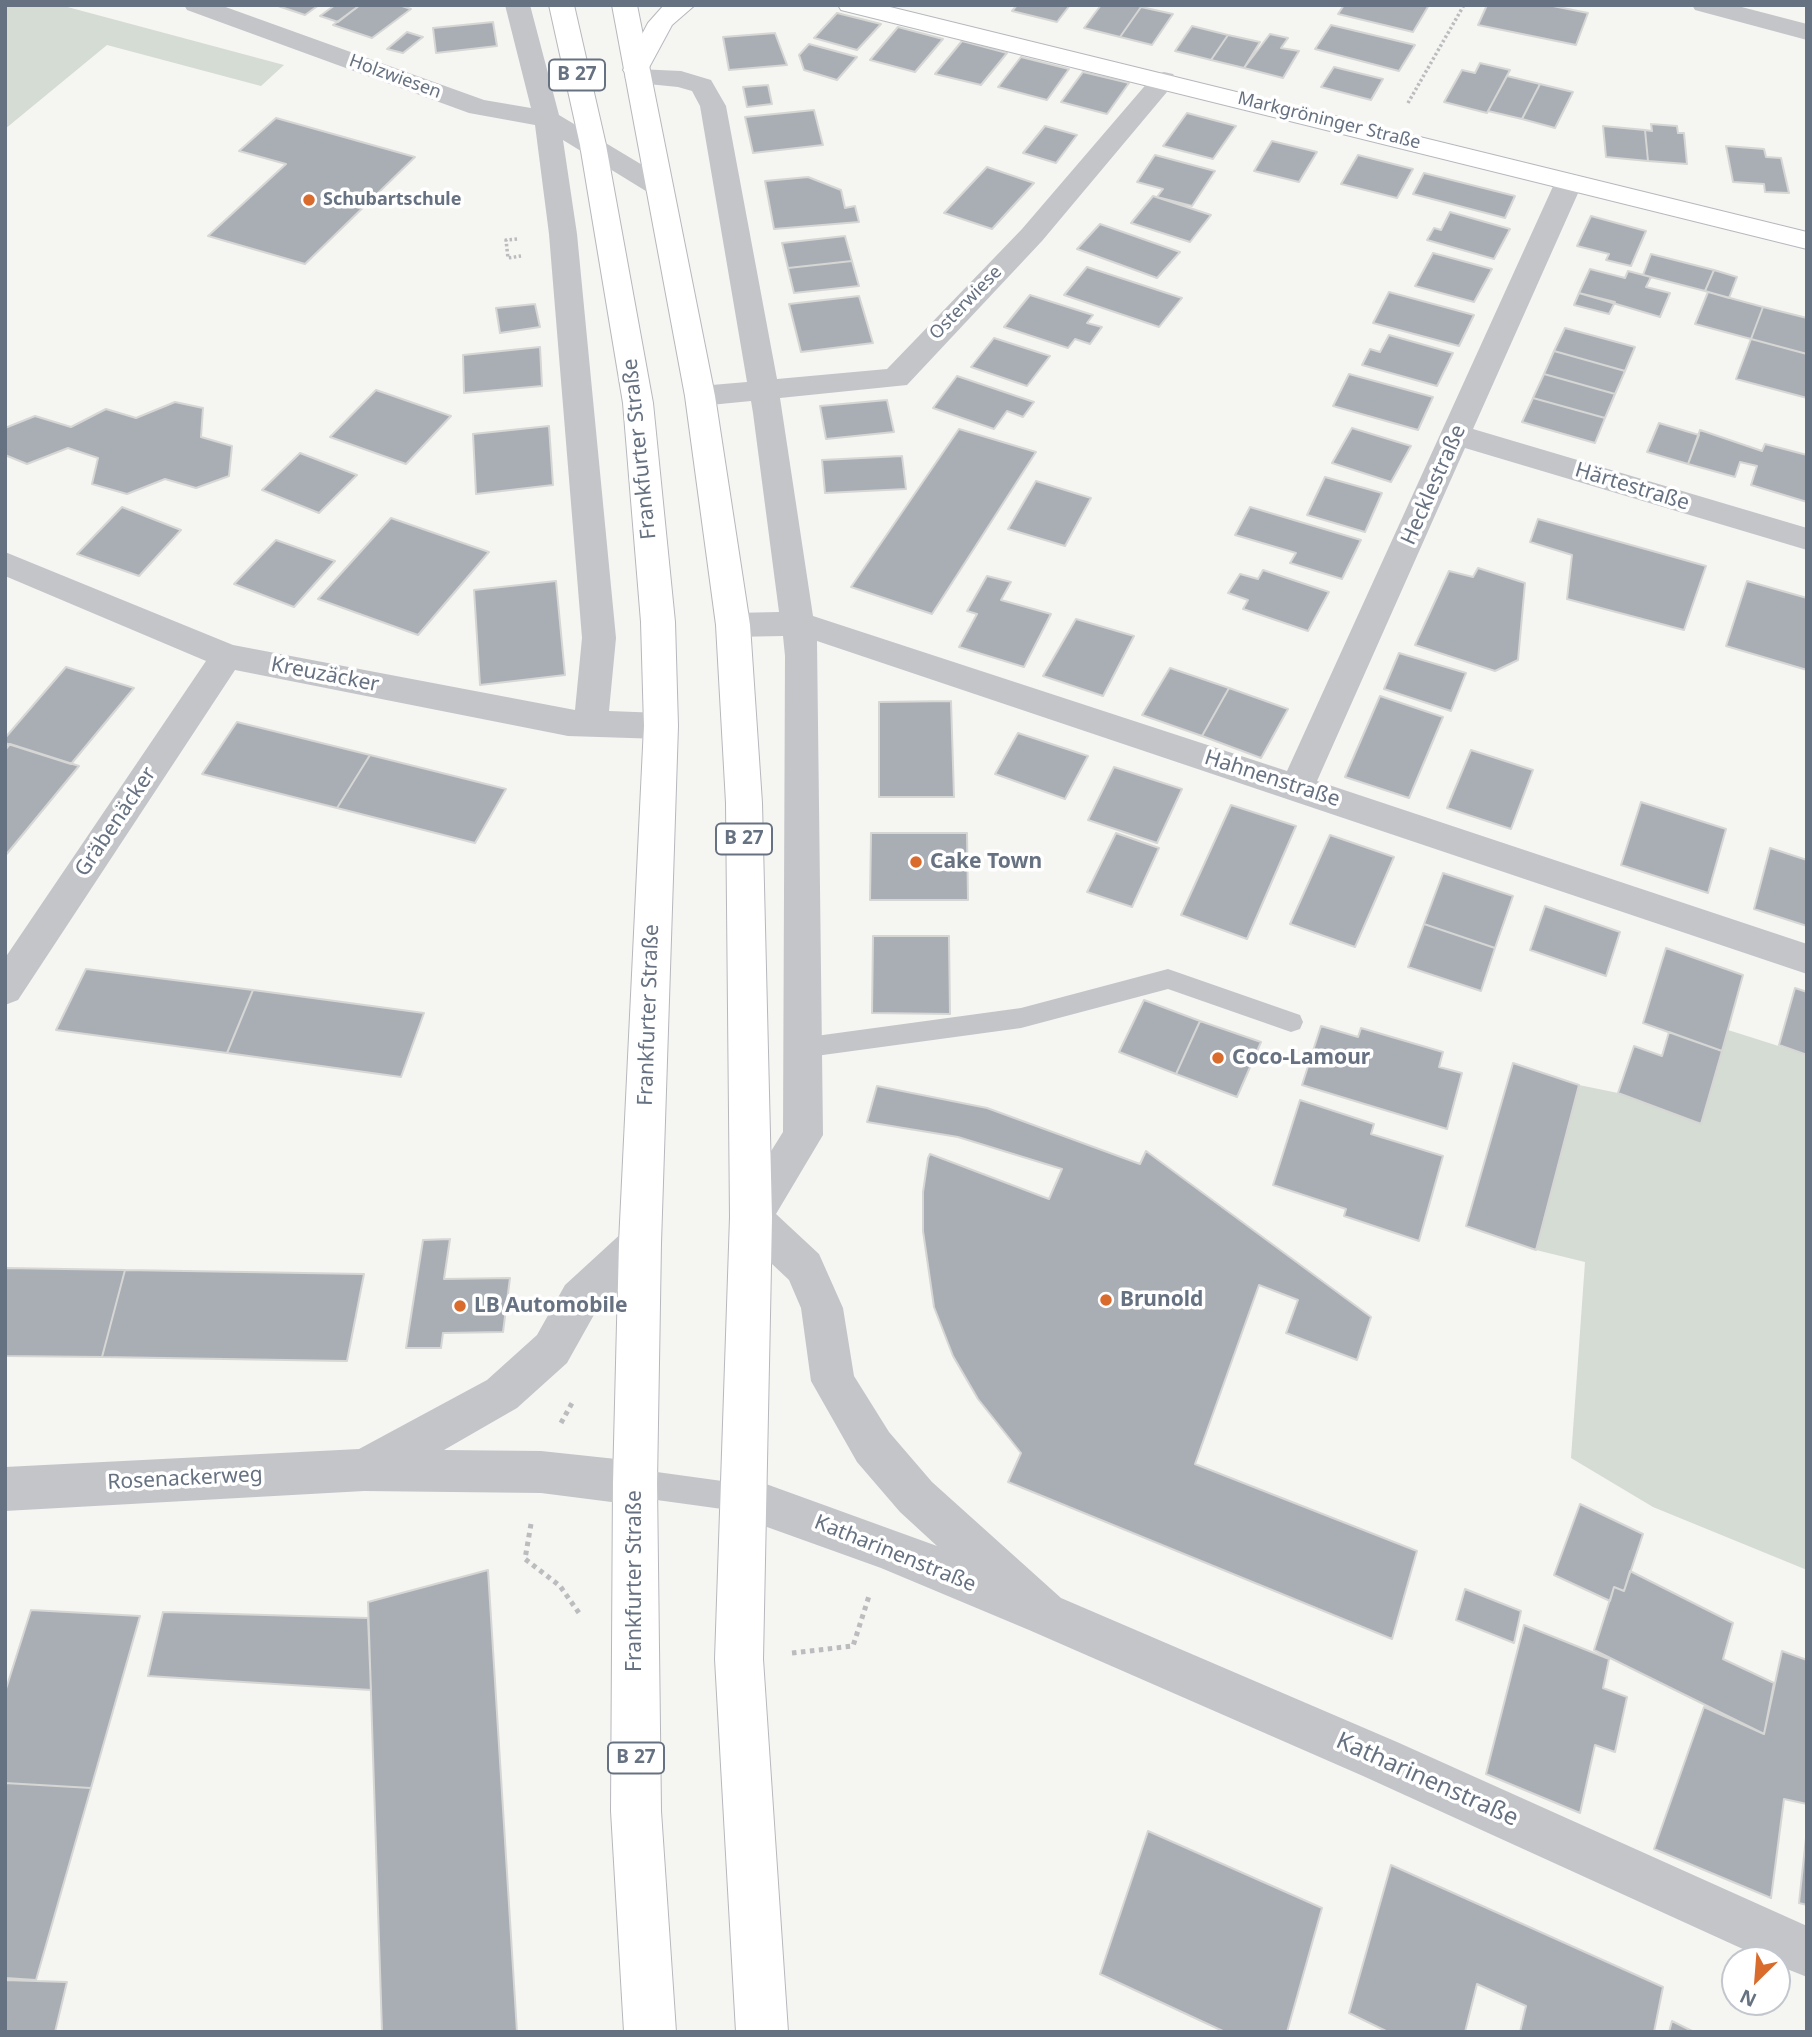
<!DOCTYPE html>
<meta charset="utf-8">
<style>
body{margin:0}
#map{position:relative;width:1812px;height:2037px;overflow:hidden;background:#f5f5f2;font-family:"Noto Sans",sans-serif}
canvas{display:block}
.frame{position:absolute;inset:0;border:7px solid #667181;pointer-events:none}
.north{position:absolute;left:1721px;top:1946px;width:70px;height:70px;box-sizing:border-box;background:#fff;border:2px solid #c2c6cd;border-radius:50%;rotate:205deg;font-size:19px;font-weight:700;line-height:28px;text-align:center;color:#667181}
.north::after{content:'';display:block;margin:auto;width:24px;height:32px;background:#d96b2d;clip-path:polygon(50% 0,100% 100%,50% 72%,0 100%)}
</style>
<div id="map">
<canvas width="1812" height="2037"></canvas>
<div class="frame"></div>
<div class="north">N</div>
</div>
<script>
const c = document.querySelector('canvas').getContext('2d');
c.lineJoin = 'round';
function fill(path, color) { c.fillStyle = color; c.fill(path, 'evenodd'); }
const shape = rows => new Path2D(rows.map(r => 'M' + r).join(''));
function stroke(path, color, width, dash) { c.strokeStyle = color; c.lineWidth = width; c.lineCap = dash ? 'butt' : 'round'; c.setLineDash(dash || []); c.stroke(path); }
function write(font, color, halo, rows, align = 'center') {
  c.font = font + ' "Noto Sans",sans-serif'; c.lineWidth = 7; c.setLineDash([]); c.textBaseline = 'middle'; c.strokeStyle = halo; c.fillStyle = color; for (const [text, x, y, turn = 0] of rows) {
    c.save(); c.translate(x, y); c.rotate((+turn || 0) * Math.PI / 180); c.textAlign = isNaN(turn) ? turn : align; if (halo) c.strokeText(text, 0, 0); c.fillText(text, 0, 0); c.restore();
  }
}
fill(shape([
 [5,5,60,5,284,65,261,86,107,45,5,129],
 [1728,1030,1807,1055,1807,1570,1653,1507,1571,1458,1585,1262,1536,1250,1579,1085,1618,1093]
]), '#d5dcd3');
const building = shape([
 [275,5,319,5,305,15,275,5],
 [335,5,360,5,338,22,320,16,335,5],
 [360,5,399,5,411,9,372,38,333,25,360,5],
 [1017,5,1070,5,1057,22,1012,11,1017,5],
 [1101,5,1136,5,1141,7,1120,37,1084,28,1101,5],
 [1344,5,1429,5,1413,32,1338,14,1344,5],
 [1487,5,1548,5,1588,13,1576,45,1478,25,1487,5],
 [1141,7,1173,14,1152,45,1120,37,1141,7],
 [837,13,881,24,857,50,814,38,837,13],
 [493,22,497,46,436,53,433,28,493,22],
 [1331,25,1415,45,1399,71,1315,49,1331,25],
 [1192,26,1228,35,1211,60,1175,51,1192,26],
 [898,27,943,39,915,72,870,60,898,27],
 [407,32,423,37,403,53,387,49,407,32],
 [775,33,787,65,729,70,723,37,775,33],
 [1270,34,1288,38,1281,48,1299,51,1283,78,1244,68,1270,34],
 [1228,35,1260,42,1244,68,1211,60,1228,35],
 [962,41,1007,53,981,85,935,74,962,41],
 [809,44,857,57,837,80,804,70,799,55,809,44],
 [1021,57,1069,69,1047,100,998,87,1021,57],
 [1480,63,1510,70,1487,113,1444,102,1462,70,1475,73,1480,63],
 [1334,67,1383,79,1371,100,1321,87,1334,67],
 [1083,72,1129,83,1107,114,1061,102,1083,72],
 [1507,76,1540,84,1522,119,1488,111,1507,76],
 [1540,84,1573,92,1555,128,1522,119,1540,84],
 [768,85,772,104,747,107,743,87,768,85],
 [814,110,823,145,753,153,745,117,814,110],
 [1187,113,1236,126,1213,159,1163,146,1187,113],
 [276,118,415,157,305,264,208,236,286,164,239,151,276,118],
 [1651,124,1677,126,1678,133,1684,133,1687,164,1648,161,1645,130,1652,131,1651,124],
 [1045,126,1077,135,1056,163,1023,153,1045,126],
 [1603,126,1645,130,1648,161,1606,157,1603,126],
 [1272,141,1317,152,1299,182,1254,171,1272,141],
 [1726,146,1764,149,1766,157,1781,158,1789,193,1765,192,1764,184,1733,182,1726,146],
 [1155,155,1215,171,1192,206,1157,197,1163,189,1137,182,1155,155],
 [1358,155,1413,169,1397,198,1341,184,1358,155],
 [987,167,1034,183,992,229,944,213,987,167],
 [1424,173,1515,196,1505,218,1413,194,1424,173],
 [808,177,841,190,845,208,855,206,859,222,774,229,765,181,808,177],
 [1153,196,1211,215,1190,242,1131,223,1153,196],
 [1450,212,1510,229,1494,259,1427,240,1434,228,1441,230,1450,212],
 [1591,216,1646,231,1631,266,1606,260,1609,254,1577,246,1591,216],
 [1100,224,1180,252,1157,278,1077,249,1100,224],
 [845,236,852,261,788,268,782,243,845,236],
 [1433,253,1492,269,1474,302,1415,286,1433,253],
 [1651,254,1714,270,1705,291,1643,275,1651,254],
 [852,261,859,286,794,293,788,268,852,261],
 [1087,267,1182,298,1159,327,1064,295,1087,267],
 [1590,269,1625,278,1628,271,1651,277,1646,287,1670,293,1660,317,1579,293,1590,269],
 [1714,270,1737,277,1729,298,1705,291,1714,270],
 [1389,292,1474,315,1459,346,1373,323,1389,292],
 [1708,292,1763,307,1751,339,1695,324,1708,292],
 [1579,293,1615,302,1609,314,1574,305,1579,293],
 [1030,295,1093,315,1087,323,1102,327,1090,344,1075,339,1068,348,1004,327,1030,295],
 [859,296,873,343,801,352,789,304,859,296],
 [535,304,540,327,500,333,496,308,535,304],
 [1763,307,1807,318,1807,354,1751,339,1763,307],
 [1565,328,1635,347,1625,371,1554,351,1565,328],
 [1389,335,1453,353,1437,386,1362,365,1370,349,1380,352,1389,335],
 [994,338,1050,356,1027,386,971,367,994,338],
 [1751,339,1807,354,1807,398,1736,379,1751,339],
 [540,347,542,386,464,393,463,355,540,347],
 [1554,351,1625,371,1615,394,1544,374,1554,351],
 [1349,374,1433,397,1418,430,1333,406,1349,374],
 [1544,374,1615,394,1605,418,1533,398,1544,374],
 [957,376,1034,402,1023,417,1007,411,994,429,933,408,957,376],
 [376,390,451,416,406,464,330,437,376,390],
 [1533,398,1605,418,1595,443,1522,422,1533,398],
 [887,400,894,432,826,439,820,406,887,400],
 [175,402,203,408,201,437,232,446,229,476,196,488,165,479,127,494,92,484,98,458,68,448,27,464,5,455,5,428,35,416,71,427,106,409,136,418,175,402],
 [1659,423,1699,435,1688,464,1647,452,1659,423],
 [549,426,553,485,476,494,473,434,549,426],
 [1352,428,1411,446,1391,482,1332,463,1352,428],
 [959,429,1036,452,932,614,851,587,959,429],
 [1700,430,1762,451,1765,444,1807,455,1807,502,1751,485,1757,466,1740,462,1735,477,1688,464,1700,430],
 [300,453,357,475,319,513,262,490,300,453],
 [902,456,906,489,825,493,822,460,902,456],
 [1325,477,1382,493,1365,532,1307,515,1325,477],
 [1036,481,1091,498,1065,546,1008,529,1036,481],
 [122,507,181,530,139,576,77,554,122,507],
 [1250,507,1361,540,1342,579,1290,563,1296,553,1235,535,1250,507],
 [391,518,489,552,418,635,318,599,391,518],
 [1538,519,1706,566,1684,630,1567,599,1572,555,1530,542,1538,519],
 [276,540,335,561,294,607,234,584,276,540],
 [1478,568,1525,583,1518,660,1495,671,1415,645,1449,571,1473,577,1478,568],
 [1263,570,1329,592,1308,631,1243,609,1248,600,1228,593,1240,574,1258,579,1263,570],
 [987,576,1011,582,1001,600,1051,614,1024,667,959,647,977,614,967,611,987,576],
 [556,581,565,675,480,685,474,590,556,581],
 [1747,581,1807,598,1807,670,1726,646,1747,581],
 [1076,619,1134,636,1103,696,1043,676,1076,619],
 [1399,653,1466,673,1451,711,1384,689,1399,653],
 [66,667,134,688,71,764,5,743,5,738,66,667],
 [1170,668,1229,688,1202,736,1142,715,1170,668],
 [1229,688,1288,709,1261,758,1202,736,1229,688],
 [1380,696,1443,717,1409,798,1345,777,1380,696],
 [951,701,954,797,879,797,879,702,951,701],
 [237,722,370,755,337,808,202,774,237,722],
 [1018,733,1088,756,1065,799,995,774,1018,733],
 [10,744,79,766,5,856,5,750,10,744],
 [1471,750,1533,770,1511,829,1447,808,1471,750],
 [370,755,506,789,475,843,337,808,370,755],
 [1114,767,1182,789,1157,843,1088,820,1114,767],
 [1641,802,1726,829,1708,893,1621,865,1641,802],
 [1231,805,1296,826,1247,939,1181,915,1231,805],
 [871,833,967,833,968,900,870,900,871,833],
 [1116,833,1159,848,1132,907,1087,892,1116,833],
 [1330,835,1394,857,1355,947,1290,924,1330,835],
 [1770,848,1807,860,1807,926,1754,909,1770,848],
 [1443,873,1513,896,1495,948,1424,924,1443,873],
 [1545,906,1620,932,1606,976,1530,950,1545,906],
 [1424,924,1495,948,1481,991,1408,967,1424,924],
 [873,936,949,936,950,1014,872,1013,873,936],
 [1666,948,1743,975,1722,1051,1643,1023,1666,948],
 [86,969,253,990,227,1053,56,1030,86,969],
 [1795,988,1807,992,1807,1055,1779,1045,1795,988],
 [253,990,424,1013,401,1077,227,1053,253,990],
 [1144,1000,1200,1021,1176,1074,1119,1052,1144,1000],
 [1200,1021,1261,1042,1237,1097,1176,1074,1200,1021],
 [1321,1026,1358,1037,1361,1028,1443,1052,1439,1067,1462,1073,1447,1129,1302,1085,1321,1026],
 [1669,1032,1722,1051,1701,1124,1618,1093,1634,1046,1662,1056,1669,1032],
 [1513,1063,1579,1085,1536,1250,1466,1226,1513,1063],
 [877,1086,987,1108,1140,1164,1146,1151,1371,1317,1357,1360,1286,1333,1298,1300,1259,1285,1195,1464,1417,1551,1392,1639,1008,1482,1021,1453,978,1399,953,1356,934,1307,923,1231,923,1192,928,1158,930,1154,1049,1199,1062,1169,958,1137,867,1122,877,1086],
 [1300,1100,1374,1124,1371,1134,1443,1156,1419,1241,1344,1216,1346,1209,1273,1185,1300,1100],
 [450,1239,444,1279,510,1278,503,1332,443,1333,441,1348,406,1348,423,1240,450,1239],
 [5,1268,125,1270,102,1357,5,1356,5,1268],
 [125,1270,364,1274,347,1361,102,1357,125,1270],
 [1580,1504,1643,1534,1624,1591,1614,1587,1610,1601,1554,1575,1580,1504],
 [488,1570,517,2032,382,2032,368,1602,488,1570],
 [1630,1571,1733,1623,1723,1659,1774,1683,1764,1734,1594,1650,1614,1587,1624,1591,1630,1571],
 [1465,1589,1521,1611,1514,1643,1456,1620,1465,1589],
 [31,1610,140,1616,91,1788,5,1783,5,1692,31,1610],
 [163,1612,368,1618,371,1690,148,1676,163,1612],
 [1524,1625,1609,1659,1603,1688,1627,1697,1615,1752,1595,1745,1580,1813,1486,1774,1524,1625],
 [1782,1651,1807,1660,1807,1804,1784,1799,1771,1898,1654,1849,1704,1707,1764,1734,1782,1651],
 [5,1783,91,1788,36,1980,5,1978,5,1783],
 [1807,1828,1807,1905,1799,1903,1807,1828],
 [1148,1831,1322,1908,1287,2032,1225,2032,1100,1974,1148,1831],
 [1391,1865,1663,1987,1654,2032,1520,2032,1526,2006,1477,1984,1465,2032,1388,2032,1349,2013,1391,1865],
 [5,1980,67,1982,55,2032,5,2032,5,1980],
 [1672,2021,1694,2032,1669,2032,1672,2021]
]);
fill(building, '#a9aeb5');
stroke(building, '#d6d6d4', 2);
const secondary = shape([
 [664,5,695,5,672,25,645,75,627,75,623,70,648,23,664,5],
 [838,5,882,5,1807,232,1807,249,841,10,838,5]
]);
const primary = shape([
 [549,5,574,5,606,145,653,403,675,622,678,726,661,1243,657,1483,661,1811,676,2032,624,2032,611,1811,613,1483,619,1243,644,726,641,622,623,403,580,145,549,5],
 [612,5,637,5,715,396,750,625,762,803,772,1217,763,1659,788,2032,736,2032,715,1659,730,1217,726,803,716,625,685,396,612,5]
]);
stroke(secondary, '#b5b8bd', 2);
stroke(primary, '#b6b8bc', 2);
stroke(shape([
 [1408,103,1464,5],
 [517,239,506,240,508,258,521,256]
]), '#babcbe', 3.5, [2.5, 2.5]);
stroke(shape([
 [561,1423,572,1403],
 [531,1524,525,1559,560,1586,579,1613],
 [792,1653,853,1646,869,1596]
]), '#babcbe', 5, [4.5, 4.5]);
fill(shape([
 [1168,969,1300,1015,1303,1022,1300,1029,1291,1032,1168,989,1021,1028,801,1058,792,1055,789,1048,792,1041,801,1038,1021,1008,1168,969],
 [635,1469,744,1484,754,1488,758,1498,754,1508,744,1512,635,1497,625,1493,621,1483,625,1473,635,1469]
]), '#c3c5c9');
fill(shape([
 [184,5,220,5,484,100,531,108,505,5,530,5,559,115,669,181,673,187,669,193,649,193,563,140,577,234,616,638,609,711,661,713,673,717,678,726,673,735,661,739,568,736,235,670,18,1000,5,1005,5,958,206,661,5,576,5,552,233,645,575,710,582,638,549,234,535,125,469,113,187,10,184,5],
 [1692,5,1734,5,1807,24,1807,40,1695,10,1692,5],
 [637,69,681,71,711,80,726,106,777,379,887,369,1022,229,1155,74,1164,72,1173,74,1177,80,1042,241,907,385,780,398,813,616,1287,771,1555,182,1559,176,1569,174,1579,176,1583,182,1473,429,1807,528,1807,550,1465,448,1317,781,1807,944,1807,974,817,641,823,1135,776,1214,819,1254,843,1308,854,1376,889,1432,932,1482,1061,1598,1397,1742,1807,1926,1807,1977,1777,1965,1777,1960,1767,1960,1363,1776,1029,1630,881,1568,728,1513,722,1498,728,1483,744,1476,937,1546,900,1512,857,1462,811,1381,801,1308,789,1280,736,1230,730,1217,783,1132,785,656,783,636,733,637,721,633,716,625,721,617,733,613,779,612,753,413,751,401,700,406,689,403,685,396,689,389,700,386,747,382,700,106,692,91,678,87,628,82,624,77,628,72,637,69],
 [640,1224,655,1230,661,1243,655,1256,595,1313,567,1363,517,1408,444,1450,541,1451,635,1461,651,1468,657,1483,651,1498,635,1505,541,1493,364,1491,5,1511,5,1467,359,1449,487,1380,537,1335,565,1285,625,1230,640,1224]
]), '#c3c5c9');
fill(secondary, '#fff');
fill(primary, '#fff');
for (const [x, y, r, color] of [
 [309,200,7,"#d96b2d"],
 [916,862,7,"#d96b2d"],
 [1218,1058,7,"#d96b2d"],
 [1106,1300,7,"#d96b2d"],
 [460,1306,7,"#d96b2d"]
]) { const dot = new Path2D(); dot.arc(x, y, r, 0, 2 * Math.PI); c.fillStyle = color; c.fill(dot); stroke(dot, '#fff', 2.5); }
write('18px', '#667181', '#fff', [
 ["Holzwiesen",395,77,20],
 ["Markgröninger Straße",1329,121,14],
 ["Osterwiese",966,303,-46]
]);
write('bold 18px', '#667181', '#fff', [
 ["Schubartschule",323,200]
], 'left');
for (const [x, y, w] of [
 [577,75,56],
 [744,839,56],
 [636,1758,56]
]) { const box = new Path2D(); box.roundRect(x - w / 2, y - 15.5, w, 31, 5); c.fillStyle = '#fff'; c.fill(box); stroke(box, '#667181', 2); }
write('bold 19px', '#667181', null, [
 ["B 27",577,75],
 ["B 27",744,839],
 ["B 27",636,1758]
]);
write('21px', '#667181', '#fff', [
 ["Frankfurter Straße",640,449,-96],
 ["Hecklestraße",1434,485,-66],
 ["Härtestraße",1632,487,17],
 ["Kreuzäcker",325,675,11],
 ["Hahnenstraße",1272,779,18],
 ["Gräbenäcker",116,822,-56],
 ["Frankfurter Straße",649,1015,-88],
 ["Rosenackerweg",185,1479,-3],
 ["Katharinenstraße",895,1554,22],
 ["Frankfurter Straße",635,1581,-90]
]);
write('bold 21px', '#667181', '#fff', [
 ["Cake Town",930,862],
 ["Coco-Lamour",1232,1058],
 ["Brunold",1120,1300],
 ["LB Automobile",474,1306]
], 'left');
write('24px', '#667181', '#fff', [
 ["Katharinenstraße",1427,1780,24]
]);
</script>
